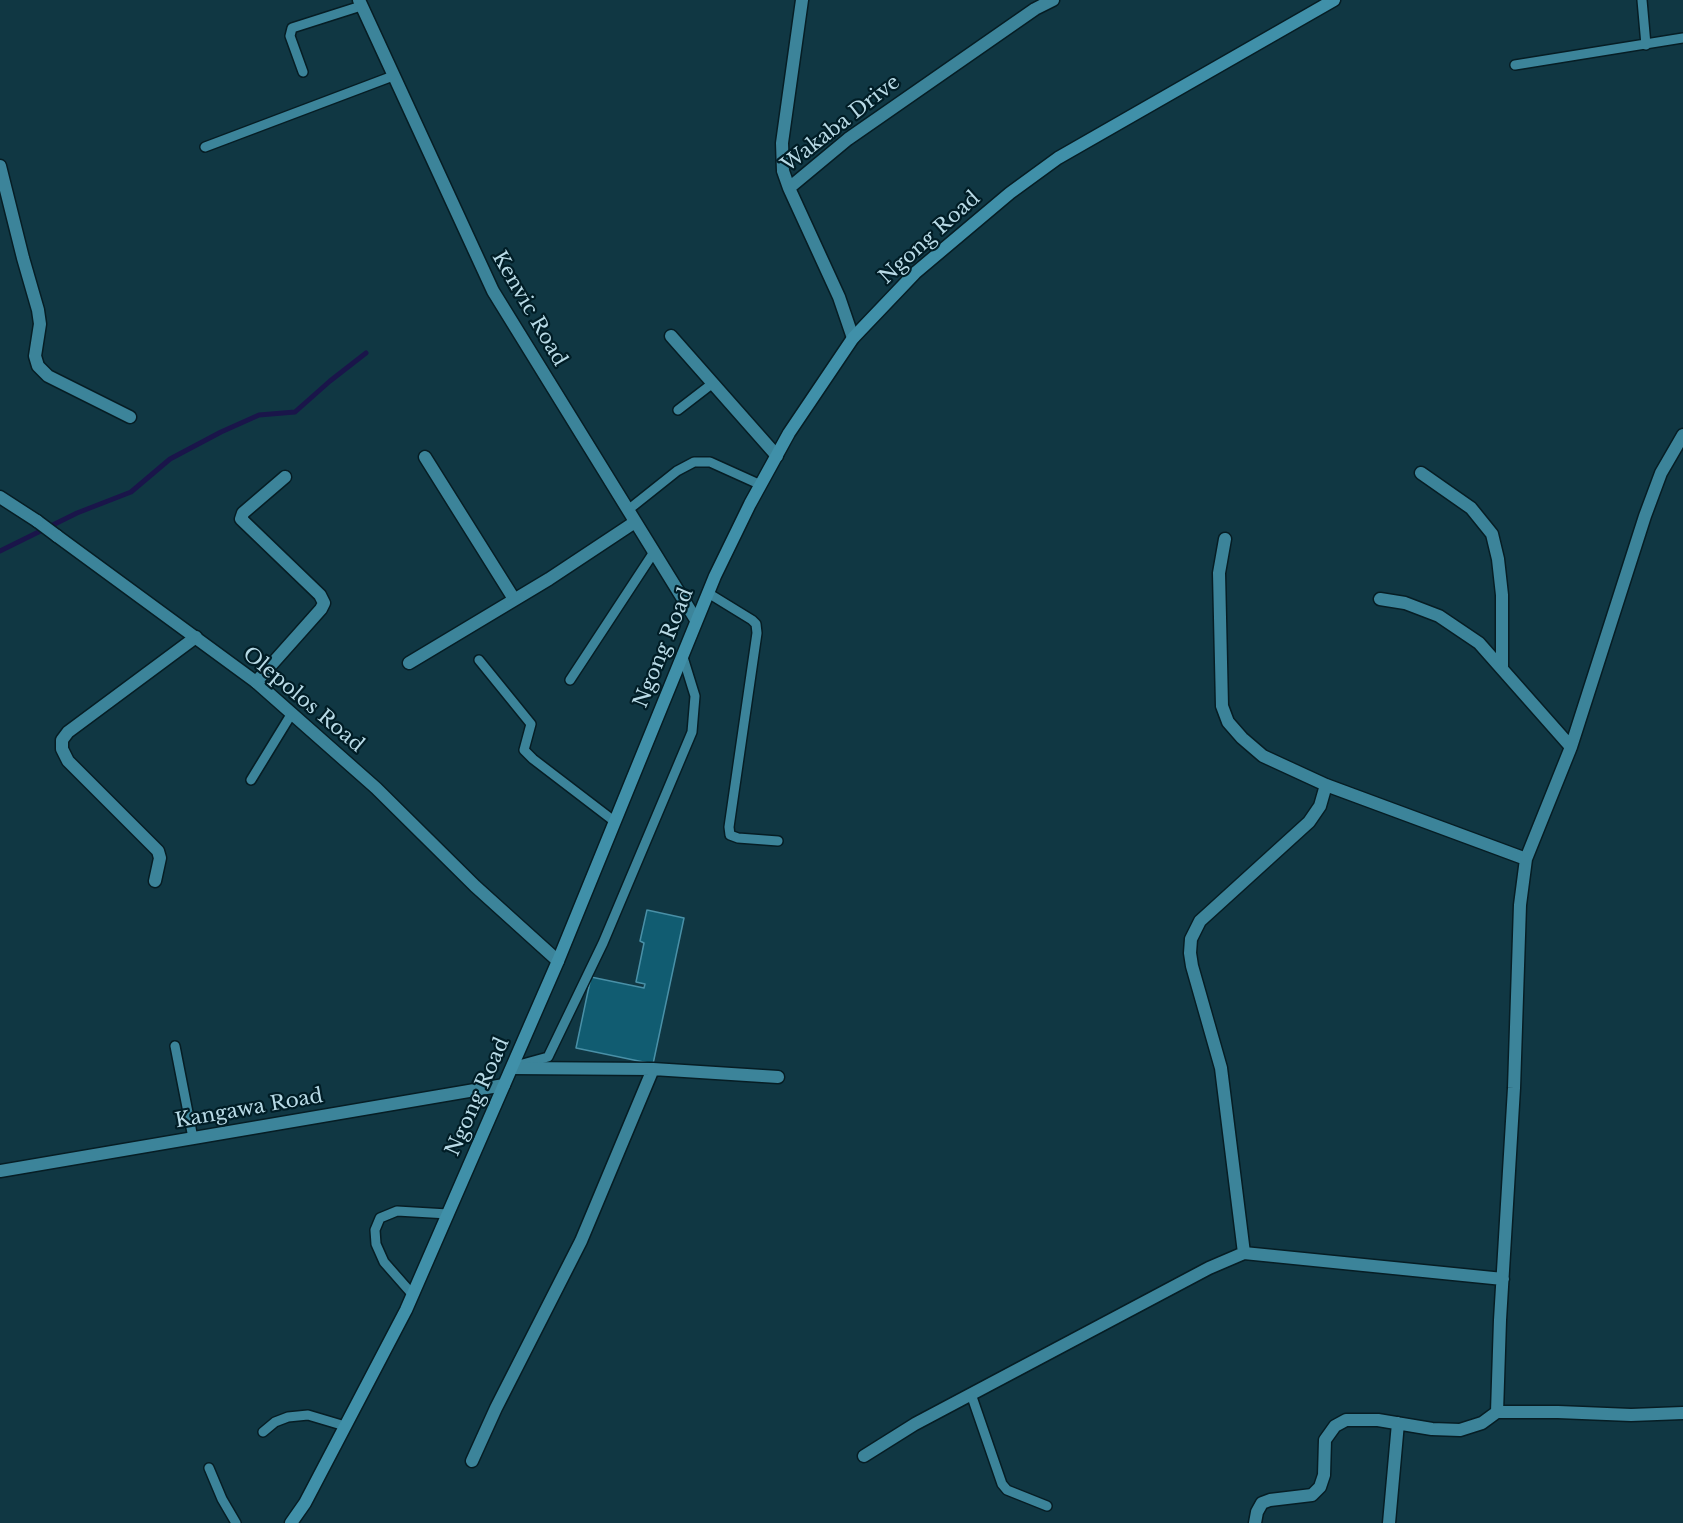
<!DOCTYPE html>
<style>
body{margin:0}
canvas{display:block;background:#103743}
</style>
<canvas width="1683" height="1523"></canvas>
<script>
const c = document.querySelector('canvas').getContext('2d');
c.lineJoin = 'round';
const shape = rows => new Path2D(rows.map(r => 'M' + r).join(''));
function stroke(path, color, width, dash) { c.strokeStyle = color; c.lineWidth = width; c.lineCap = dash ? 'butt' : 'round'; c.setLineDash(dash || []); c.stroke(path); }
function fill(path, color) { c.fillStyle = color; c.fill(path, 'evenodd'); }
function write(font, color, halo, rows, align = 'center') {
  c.font = font + ' "Libre Baskerville",serif'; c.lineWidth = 4.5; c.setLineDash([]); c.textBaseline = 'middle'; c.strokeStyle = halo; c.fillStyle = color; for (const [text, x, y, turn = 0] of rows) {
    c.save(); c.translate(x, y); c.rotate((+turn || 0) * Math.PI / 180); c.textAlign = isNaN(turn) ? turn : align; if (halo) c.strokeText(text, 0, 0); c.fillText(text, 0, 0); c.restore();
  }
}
stroke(shape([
 [0,551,77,513,131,492,170,459,221,432,259,415,295,412,330,381,366,353]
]), '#1a154a', 5);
const building = shape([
 [647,910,684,918,653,1064,576,1048,591,977,644,988,645,984,636,982,644,943,640,941,647,910]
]);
fill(building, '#115c71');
stroke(building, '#4990a7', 1.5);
const service = shape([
 [1642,0,1646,45],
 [1515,65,1683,38],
 [303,72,290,36,292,28,361,6],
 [205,147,393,76],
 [678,410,713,383],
 [628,510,677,471,694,462,710,462,761,485],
 [708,593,752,620,756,624,757,633,729,827,730,835,738,838,778,841],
 [479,660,531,724,524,750,533,759,614,821],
 [570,680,654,552],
 [251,780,292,713],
 [175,1046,193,1138],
 [519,1065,548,1057,603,943,692,732,695,696,682,654],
 [413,1295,384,1262,376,1244,375,1230,380,1218,397,1211,448,1214],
 [971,1394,1002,1484,1007,1490,1047,1506],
 [263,1432,275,1422,288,1417,308,1415,345,1426],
 [209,1468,222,1499,236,1523]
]);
const minor = shape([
 [359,0,493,291,696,620],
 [0,166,23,258,38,310,40,324,35,356,38,366,48,376,130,417],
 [789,188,783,171,782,143,802,0],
 [671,336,777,456],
 [853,338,839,297,789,188,848,139,1035,9,1053,0],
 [425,457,514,599],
 [1421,473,1471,508,1492,534,1498,559,1502,595,1502,668],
 [37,521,57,536],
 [1225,539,1219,573,1222,706,1228,722,1242,738,1263,756,1326,785,1526,859],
 [1380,599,1405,603,1439,616,1479,643,1571,747],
 [409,663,549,579,635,522],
 [256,682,321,609,324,603,320,595,241,519,243,513,285,477],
 [155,881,160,858,158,851,68,761,62,749,62,740,68,732,196,637],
 [512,1068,653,1069,778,1077],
 [1244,1253,1221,1068,1192,966,1190,953,1191,939,1200,921,1309,822,1320,806,1326,785],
 [1497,1412,1500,1320,1514,1088,1520,905,1526,859,1571,747,1645,516,1661,473,1683,435],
 [864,1456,915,1424,1209,1268,1244,1253,1503,1279],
 [472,1461,496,1408,581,1241,653,1069],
 [1255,1523,1257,1512,1262,1503,1270,1500,1312,1495,1320,1487,1324,1475,1325,1440,1335,1426,1346,1420,1378,1420,1432,1429,1460,1430,1482,1423,1497,1412,1558,1412,1631,1415,1683,1413],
 [1389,1523,1398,1423]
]);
const tertiary = shape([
 [0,497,37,521],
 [57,536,256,682,376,788,475,886,558,961],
 [0,1171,504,1085]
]);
const secondary = shape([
 [291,1523,305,1503,406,1310,558,961,715,576,750,504,789,433,853,338,915,273,1010,193,1058,158,1334,0]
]);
stroke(service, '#061d24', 12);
stroke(minor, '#061d24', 15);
stroke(tertiary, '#061d24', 15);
stroke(secondary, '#061d24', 15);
stroke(service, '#3c849a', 9);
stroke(minor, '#3c849a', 12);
stroke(tertiary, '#3c849a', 12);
stroke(secondary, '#4090a9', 12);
write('20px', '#b8dae6', '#001d26', [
 ["Wakaba Drive",841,124,-38],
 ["Ngong Road",930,238,-42],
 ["Kenvic Road",529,309,60],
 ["Ngong Road",664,648,-68],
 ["Olepolos Road",303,700,40],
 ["Ngong Road",478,1097,-66],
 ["Kangawa Road",249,1109,-10]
]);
</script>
